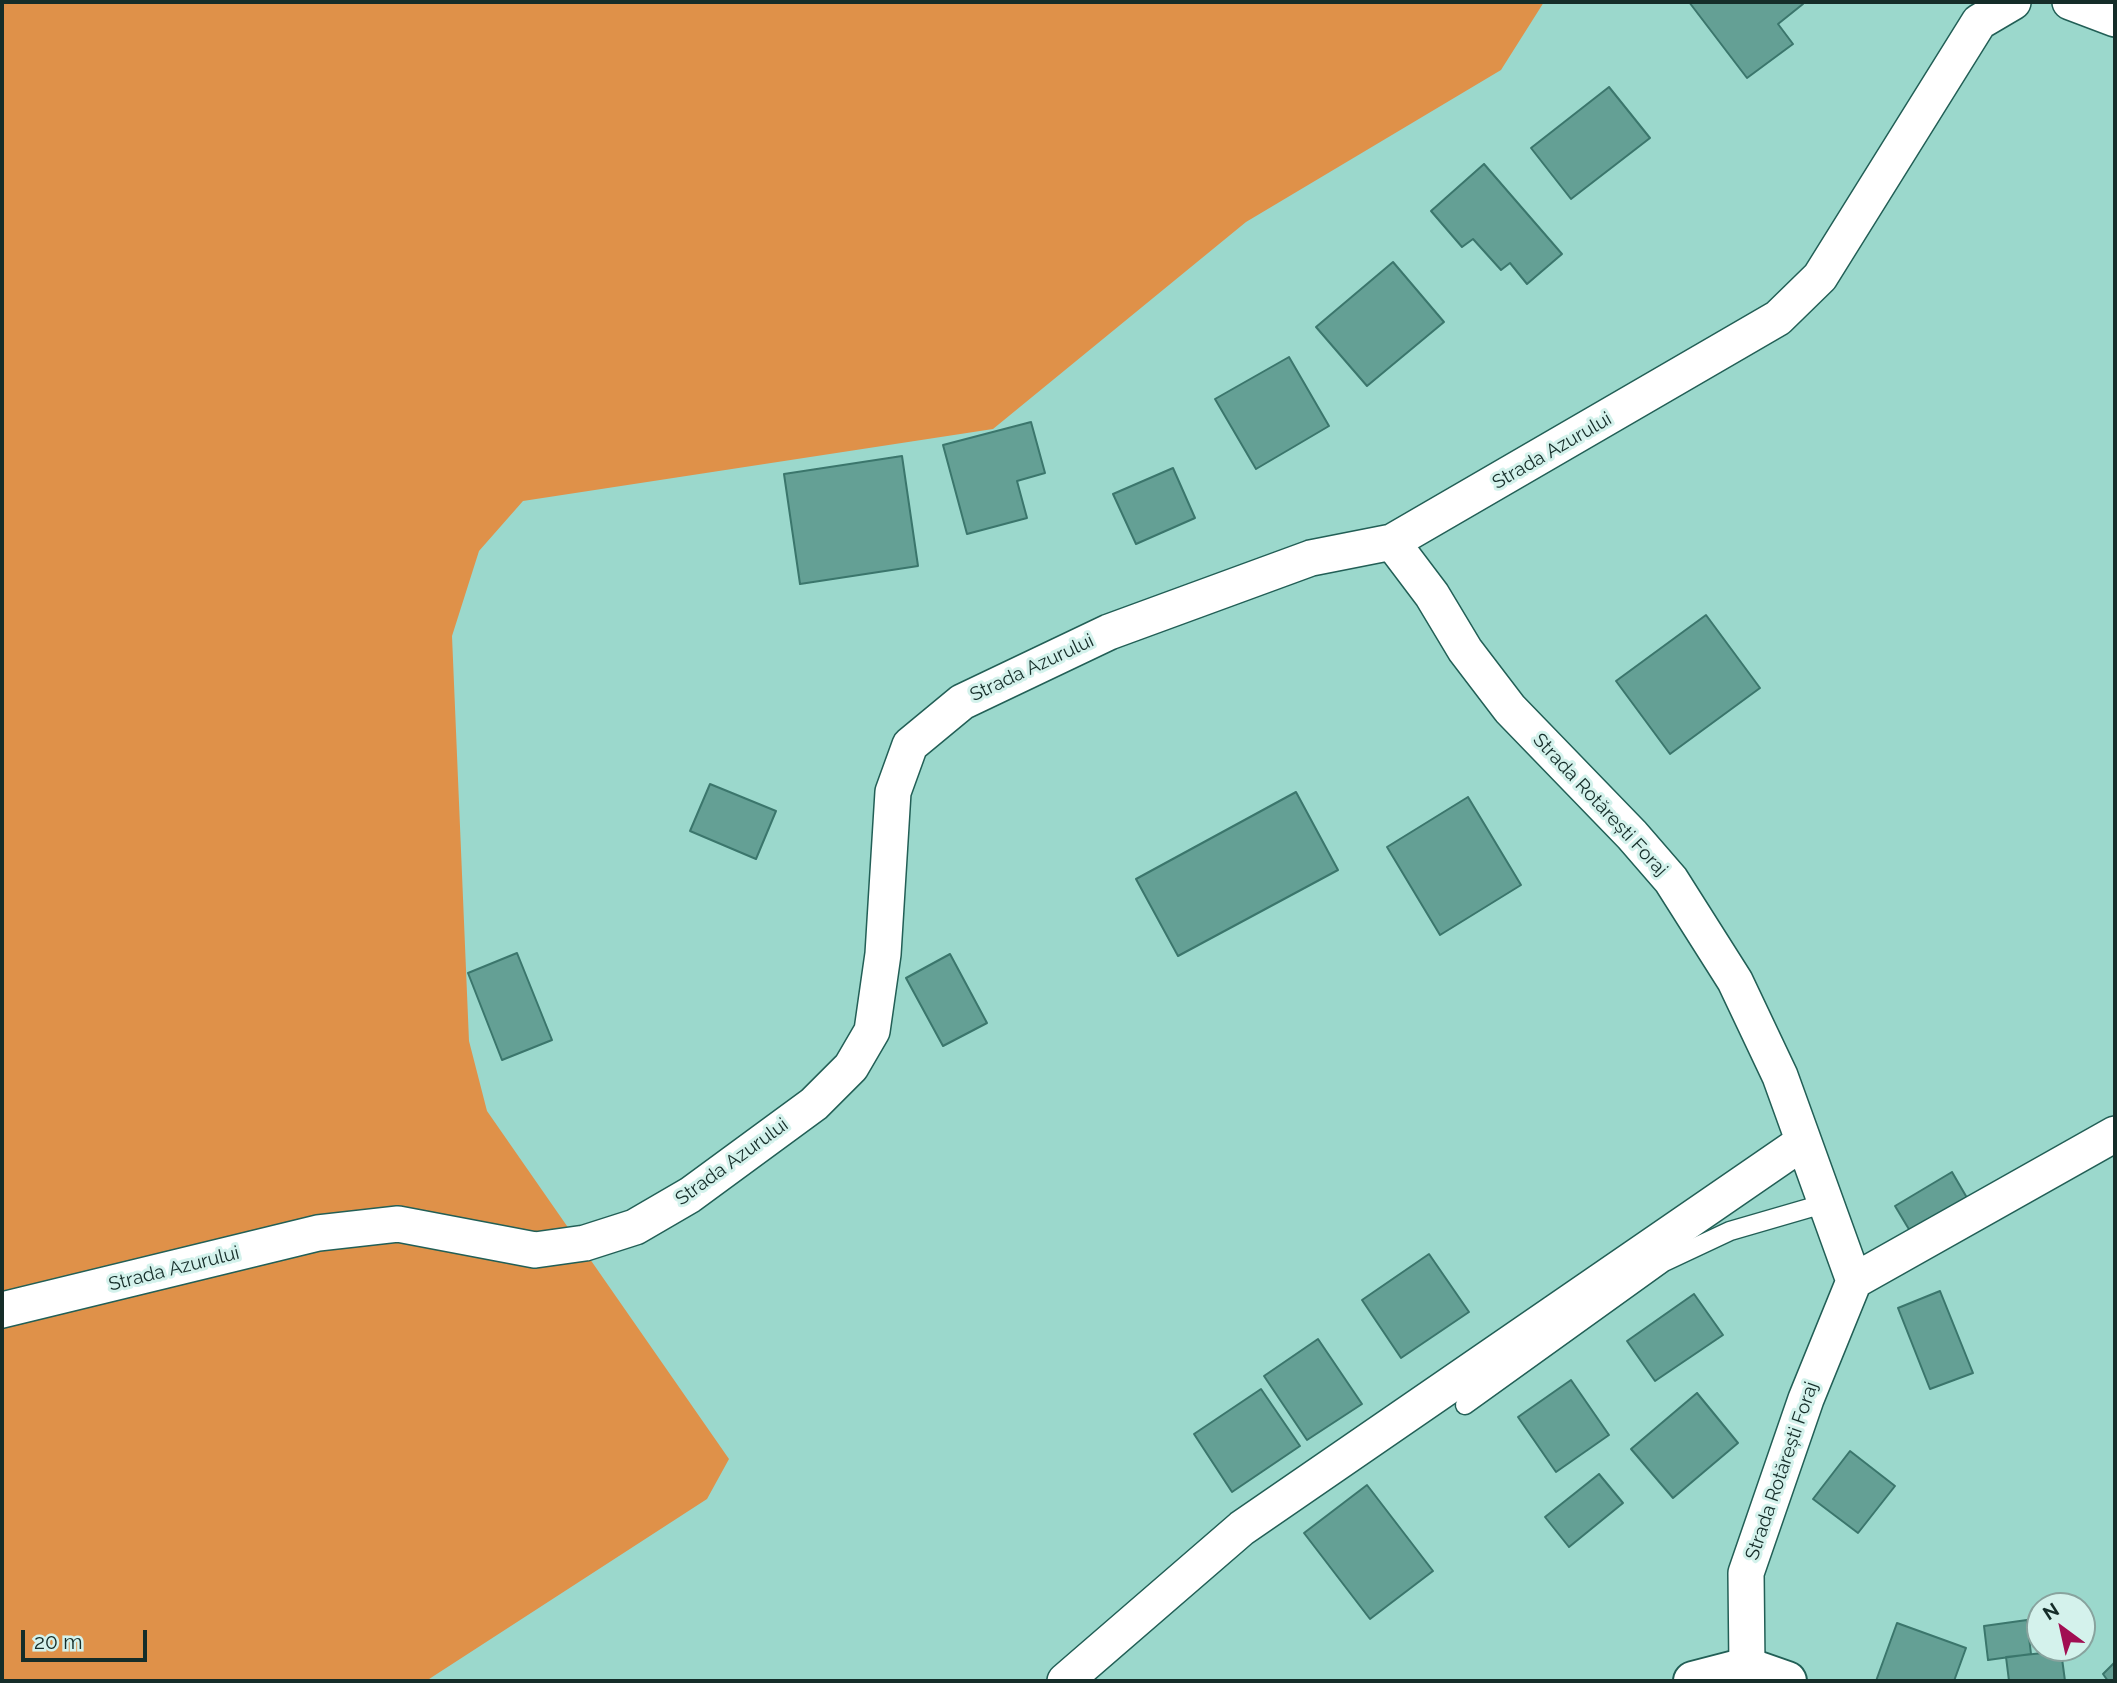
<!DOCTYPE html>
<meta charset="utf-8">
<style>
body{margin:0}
#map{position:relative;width:2117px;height:1683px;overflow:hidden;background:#9bd8cc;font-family:Raleway,sans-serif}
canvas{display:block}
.frame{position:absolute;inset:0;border:4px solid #152d29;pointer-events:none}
.north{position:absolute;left:2026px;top:1592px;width:70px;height:70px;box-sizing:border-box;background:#d4f2ec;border:2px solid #88a39e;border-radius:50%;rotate:327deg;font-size:19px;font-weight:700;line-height:28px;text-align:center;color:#152d29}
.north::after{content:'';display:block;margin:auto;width:24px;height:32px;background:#a10e52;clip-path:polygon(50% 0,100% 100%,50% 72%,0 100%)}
.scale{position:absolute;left:21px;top:1630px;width:126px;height:32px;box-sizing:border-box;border:4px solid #152d29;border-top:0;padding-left:9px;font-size:21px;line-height:24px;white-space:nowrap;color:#152d29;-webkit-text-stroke:5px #d4f2ec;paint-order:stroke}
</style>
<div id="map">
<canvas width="2117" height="1683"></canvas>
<div class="frame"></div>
<div class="north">N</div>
<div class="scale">20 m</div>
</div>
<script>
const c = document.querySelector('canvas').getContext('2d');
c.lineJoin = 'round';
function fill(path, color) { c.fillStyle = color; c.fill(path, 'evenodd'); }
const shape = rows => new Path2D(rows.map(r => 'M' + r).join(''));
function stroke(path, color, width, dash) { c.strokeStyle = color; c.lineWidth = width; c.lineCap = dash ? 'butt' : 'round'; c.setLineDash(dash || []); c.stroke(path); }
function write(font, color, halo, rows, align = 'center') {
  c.font = font + ' Raleway,sans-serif'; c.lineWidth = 6; c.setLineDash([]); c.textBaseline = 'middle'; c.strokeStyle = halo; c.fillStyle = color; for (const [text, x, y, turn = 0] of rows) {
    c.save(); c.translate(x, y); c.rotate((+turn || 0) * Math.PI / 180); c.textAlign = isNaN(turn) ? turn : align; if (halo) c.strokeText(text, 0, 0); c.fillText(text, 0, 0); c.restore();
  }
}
fill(shape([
 [2,2,1544,2,1501,70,1246,222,993,429,523,501,479,551,452,636,469,1041,487,1111,729,1459,707,1499,426,1681,2,1681]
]), '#df9149');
const building = shape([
 [1689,2,1802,2,1803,4,1778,24,1793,44,1747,78,1689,2],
 [1609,87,1650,138,1571,199,1531,148,1609,87],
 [1484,164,1562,254,1527,284,1510,263,1501,270,1473,239,1462,247,1431,211,1484,164],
 [1393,262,1444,322,1367,386,1316,327,1393,262],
 [1289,357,1329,426,1256,469,1215,399,1289,357],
 [1031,422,1045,473,1017,481,1027,518,967,534,943,445,1031,422],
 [902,456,918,566,800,584,784,474,902,456],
 [1173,468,1195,518,1136,544,1113,494,1173,468],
 [1706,615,1760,688,1670,754,1616,681,1706,615],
 [710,784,776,811,756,859,690,831,710,784],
 [1296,792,1338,870,1178,956,1136,879,1296,792],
 [1468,797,1521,885,1440,935,1387,847,1468,797],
 [517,953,552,1040,502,1060,468,973,517,953],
 [950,954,987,1023,943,1046,906,978,950,954],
 [1952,1172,1970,1203,1913,1236,1895,1206,1952,1172],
 [1429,1254,1469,1312,1401,1358,1362,1300,1429,1254],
 [1940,1291,1973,1373,1930,1389,1898,1308,1940,1291],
 [1694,1294,1723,1335,1655,1381,1627,1341,1694,1294],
 [1318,1339,1362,1404,1307,1440,1264,1376,1318,1339],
 [1571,1380,1609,1435,1556,1472,1518,1417,1571,1380],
 [1261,1389,1300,1446,1232,1492,1194,1434,1261,1389],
 [1697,1393,1738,1443,1673,1498,1631,1449,1697,1393],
 [1850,1451,1895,1486,1858,1533,1813,1499,1850,1451],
 [1599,1474,1623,1503,1569,1547,1545,1517,1599,1474],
 [1367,1485,1433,1571,1370,1619,1304,1533,1367,1485],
 [2027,1620,2031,1654,1988,1660,1984,1626,2027,1620],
 [1897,1623,1966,1648,1954,1681,1876,1681,1897,1623],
 [2061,1651,2065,1681,2009,1681,2006,1657,2061,1651],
 [2115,1662,2115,1681,2108,1681,2103,1674,2115,1662]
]);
fill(building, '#64a095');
stroke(building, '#3b766c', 2);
const lane = shape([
 [1465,1405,1664,1262,1730,1231,1823,1204]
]);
const street = shape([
 [2070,2,2115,19],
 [1392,542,1432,595,1465,650,1510,709,1632,835,1671,880,1735,981,1780,1076,1854,1281],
 [2,1310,318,1233,398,1224,535,1250,585,1243,635,1227,690,1195,814,1104,851,1067,872,1031,883,954,893,792,910,745,962,702,1109,632,1311,558,1392,542,1778,318,1820,277,1979,22,2013,2],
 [1747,1667,1746,1573,1806,1399,1854,1281,2115,1134],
 [1065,1681,1242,1528,1803,1142]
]);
const secondary = shape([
 [1693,1681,1747,1667,1787,1681]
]);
stroke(lane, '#225f56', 21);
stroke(street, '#225f56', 38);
stroke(secondary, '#225f56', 42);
stroke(lane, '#fff', 18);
stroke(street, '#fff', 35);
stroke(secondary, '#fff', 38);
write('19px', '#152d29', '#d4f2ec', [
 ["Strada Azurului",1552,451,-30],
 ["Strada Azurului",1032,668,-25],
 ["Strada Rotărești Foraj",1600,805,47],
 ["Strada Azurului",732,1162,-36],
 ["Strada Azurului",174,1269,-14],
 ["Strada Rotărești Foraj",1782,1471,-71]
]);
</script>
